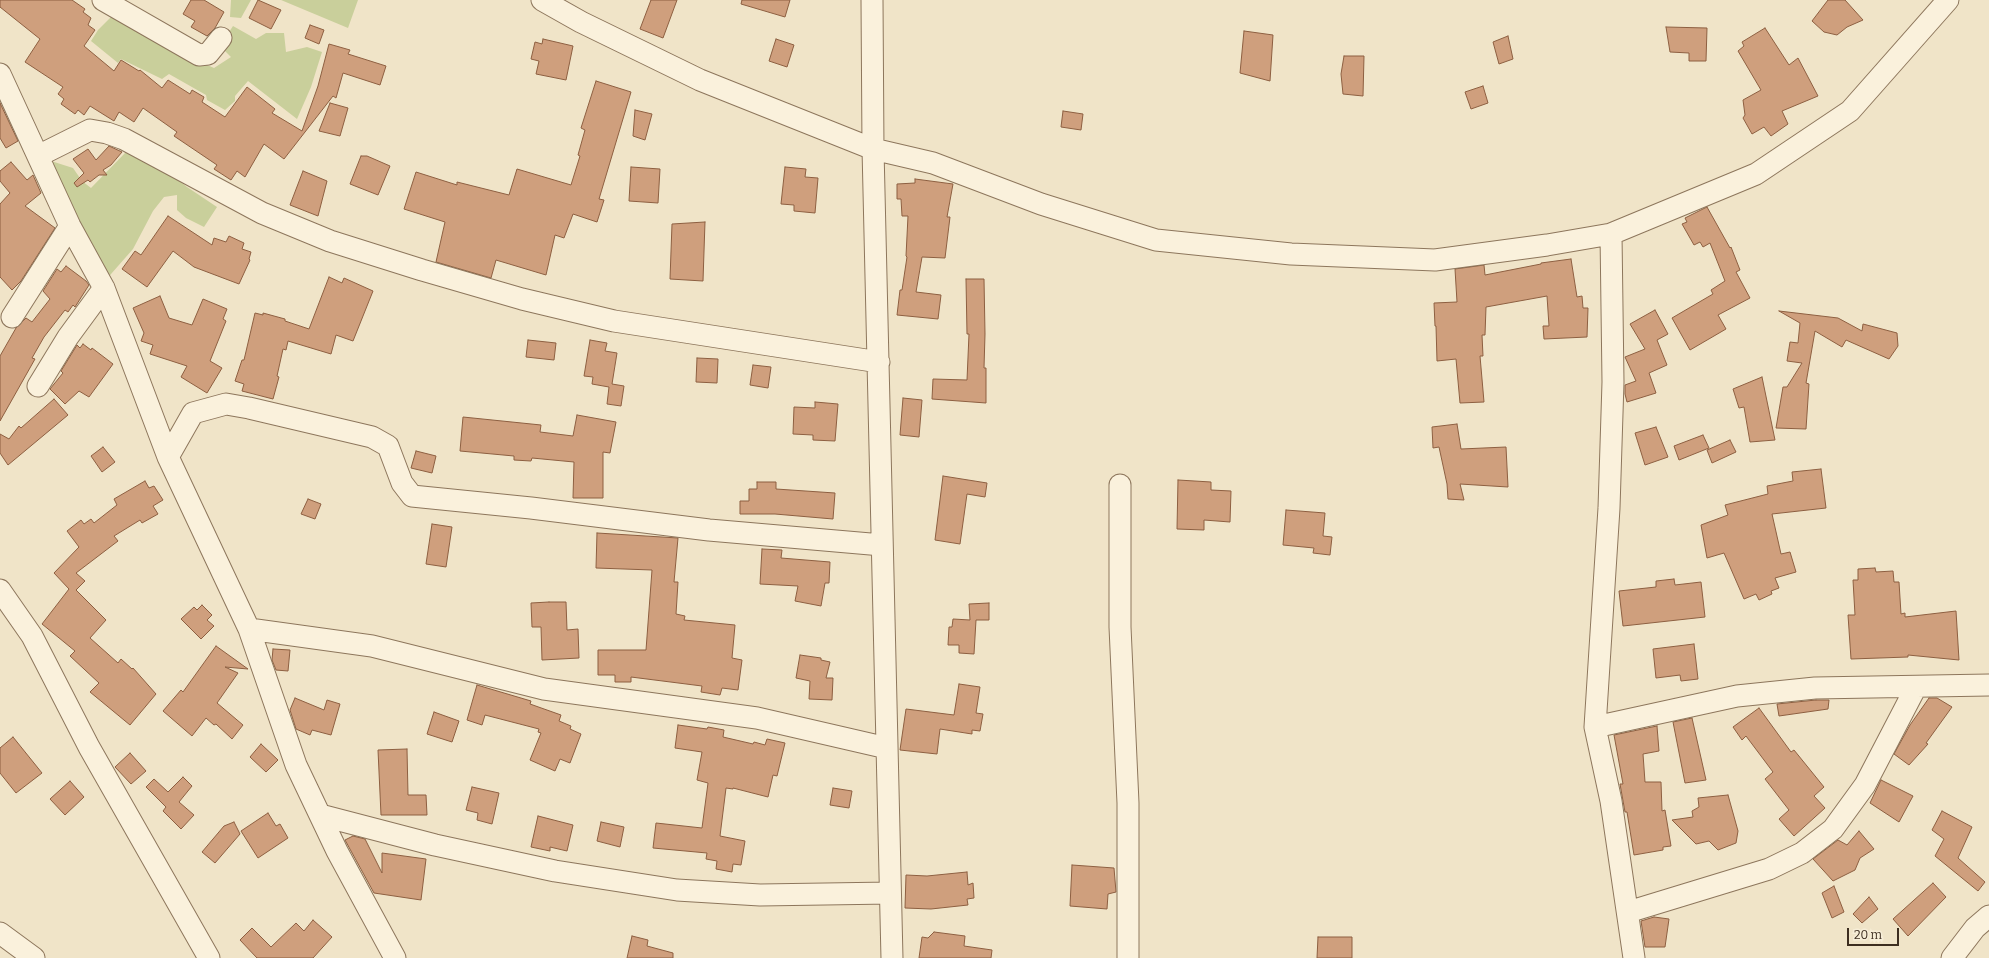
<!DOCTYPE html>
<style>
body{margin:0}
#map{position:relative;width:1989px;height:958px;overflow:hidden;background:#f0e4c8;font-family:Bitter,serif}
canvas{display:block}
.scale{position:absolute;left:1847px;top:928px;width:52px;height:18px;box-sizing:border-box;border:2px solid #3d2e20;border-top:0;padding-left:5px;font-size:12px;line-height:14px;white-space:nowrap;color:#3d2e20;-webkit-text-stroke:3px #f7eed8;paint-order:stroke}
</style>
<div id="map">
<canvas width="1989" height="958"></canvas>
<div class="scale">20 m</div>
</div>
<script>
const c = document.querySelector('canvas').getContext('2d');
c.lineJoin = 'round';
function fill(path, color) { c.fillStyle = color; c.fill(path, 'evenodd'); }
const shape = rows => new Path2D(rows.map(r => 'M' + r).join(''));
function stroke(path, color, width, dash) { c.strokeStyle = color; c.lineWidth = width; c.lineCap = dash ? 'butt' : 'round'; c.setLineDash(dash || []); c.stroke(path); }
fill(shape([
 [231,0,251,0,241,18,230,17],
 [281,0,358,0,348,28],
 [116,12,198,61,214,68,231,57,220,46,233,26,256,39,266,33,284,33,286,52,307,47,322,52,311,87,297,119,248,81,235,96,235,101,225,110,207,100,206,95,169,74,162,79,121,59,118,63,91,41,98,30],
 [126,152,161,166,187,187,217,207,204,227,186,218,177,210,177,195,164,197,153,211,133,249,104,282,51,161,73,168,82,181,91,188]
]), '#c9cf9b');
const building = shape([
 [0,0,72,0,85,9,83,12,91,18,88,25,95,30,84,46,114,71,121,60,139,71,140,70,162,88,168,80,190,94,192,90,204,97,202,102,225,117,247,87,275,109,272,113,302,131,318,86,329,44,350,50,348,54,386,66,380,85,343,73,336,98,333,96,284,159,264,144,245,177,237,171,231,180,214,169,217,165,174,136,177,132,143,108,134,122,119,112,114,121,90,106,84,115,78,110,75,114,61,104,64,99,58,94,63,87,25,62,40,39,0,7,0,0],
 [191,0,204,0,224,12,215,28,207,36,191,27,195,21,183,14,191,0],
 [258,0,281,10,271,29,249,18,258,0],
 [651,0,677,0,663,38,640,29,651,0],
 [742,0,790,0,785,17,741,4,742,0],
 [1828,0,1845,0,1863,20,1847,27,1837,35,1824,32,1812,21,1828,0],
 [310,25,324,30,319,44,305,38,310,25],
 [1666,27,1707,28,1706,61,1689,61,1689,53,1670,52,1666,27],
 [1765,28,1789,65,1798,58,1818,96,1782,111,1788,124,1771,136,1764,127,1752,134,1743,118,1745,115,1743,100,1761,90,1738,51,1744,46,1742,42,1765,28],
 [1244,31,1273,35,1270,81,1240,73,1244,31],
 [1508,36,1513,59,1499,64,1493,42,1508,36],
 [543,39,573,46,566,80,536,74,539,61,531,59,535,42,542,44,543,39],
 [776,39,794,45,787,67,769,61,776,39],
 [1344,56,1364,56,1363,96,1343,94,1341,74,1344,56],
 [596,81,631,92,599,199,604,200,597,222,573,214,564,238,555,235,546,275,496,260,491,278,436,262,445,222,404,209,416,172,457,185,457,182,509,195,517,169,571,185,580,156,578,155,585,130,581,128,596,81],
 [1483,86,1488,103,1471,109,1465,92,1483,86],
 [0,103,18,141,6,148,0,138,0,103],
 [330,103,348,108,340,136,319,131,330,103],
 [635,110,652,114,645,140,633,136,635,110],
 [1063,111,1083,114,1081,130,1061,127,1063,111],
 [109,146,122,152,111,165,103,170,107,175,99,175,90,182,88,180,77,187,74,183,84,173,73,159,88,149,96,160,109,146],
 [361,156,367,156,390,166,378,195,350,184,361,156],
 [11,162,27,180,33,175,41,193,25,206,55,228,21,281,12,290,0,277,0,204,10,193,0,181,0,171,11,162],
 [631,167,660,169,658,203,629,201,631,167],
 [785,167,806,169,805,177,818,178,815,213,794,211,794,205,781,204,785,167],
 [303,171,327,181,318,216,290,205,303,171],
 [915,179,953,184,947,217,950,217,945,258,922,257,916,292,941,295,938,319,897,315,900,290,902,290,907,257,906,256,908,216,902,216,901,199,897,199,897,184,915,183,915,179],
 [1707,207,1730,248,1731,247,1740,270,1736,272,1750,298,1718,315,1726,329,1690,350,1672,318,1713,294,1711,290,1725,281,1710,243,1703,247,1700,242,1694,245,1682,224,1687,222,1685,218,1707,207],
 [168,216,212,245,214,238,226,242,229,236,244,243,242,249,251,252,249,259,250,260,239,284,194,267,173,251,147,287,122,269,135,251,141,255,168,216],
 [705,222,703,281,670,279,672,224,705,222],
 [1571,259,1577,297,1582,296,1583,308,1588,308,1587,337,1544,339,1543,326,1549,326,1547,296,1486,307,1485,335,1482,335,1483,356,1480,356,1484,402,1460,403,1456,359,1437,361,1436,326,1435,326,1434,303,1457,302,1455,269,1484,265,1485,275,1541,264,1541,263,1571,259],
 [66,266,86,281,89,285,75,307,73,305,68,312,65,310,44,337,32,358,35,359,0,421,0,356,16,328,26,318,32,322,50,299,43,291,57,269,61,272,66,266],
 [329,277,342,283,344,278,373,291,353,341,336,335,331,354,288,341,286,350,283,349,277,376,279,377,273,399,242,391,244,384,235,381,242,360,244,360,255,313,263,315,263,313,285,319,285,321,309,329,329,277],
 [966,279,984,279,985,334,984,368,986,368,986,403,932,399,933,379,967,380,969,334,967,334,966,279],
 [160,296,169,318,192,325,203,299,227,309,223,319,226,321,210,361,222,368,207,393,181,377,187,366,150,354,153,345,141,341,144,333,133,308,160,296],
 [1655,310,1668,334,1657,340,1667,365,1649,373,1656,393,1627,402,1625,394,1625,385,1636,381,1625,357,1645,349,1630,324,1655,310],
 [1779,311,1838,318,1862,331,1863,324,1897,333,1898,346,1889,359,1846,340,1842,347,1815,331,1806,383,1809,384,1806,429,1776,428,1783,387,1787,387,1802,363,1787,361,1790,342,1798,343,1800,323,1779,311],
 [528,340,556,343,554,360,526,357,528,340],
 [590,340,607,343,605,351,617,353,612,384,624,386,621,406,607,404,609,387,592,384,593,377,584,376,590,340],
 [83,344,91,350,92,348,113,364,89,397,79,391,65,404,50,389,63,373,61,371,77,345,80,348,83,344],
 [697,358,718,359,717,383,696,382,697,358],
 [753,365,771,367,768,388,750,385,753,365],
 [1762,377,1775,440,1750,442,1744,407,1739,408,1733,389,1762,377],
 [903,398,922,400,919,437,900,435,903,398],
 [54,399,68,415,8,465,0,453,0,434,9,439,19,426,21,428,54,399],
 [815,402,838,404,835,441,813,440,813,435,793,434,794,407,815,408,815,402],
 [577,415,616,422,610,453,603,452,603,498,573,498,574,462,532,458,531,461,514,460,514,456,460,451,463,417,541,425,540,432,573,436,577,415],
 [1457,424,1461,449,1506,447,1508,487,1460,484,1464,500,1448,499,1447,484,1439,447,1433,448,1432,427,1457,424],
 [1656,427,1668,457,1645,465,1635,433,1656,427],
 [1703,435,1709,448,1679,460,1674,446,1703,435],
 [1730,440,1736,452,1712,463,1707,450,1730,440],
 [103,447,115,462,102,472,91,456,103,447],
 [416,451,436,456,432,473,411,468,416,451],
 [1821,469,1826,508,1772,514,1781,554,1790,552,1796,572,1775,578,1779,588,1771,591,1772,594,1759,600,1756,594,1744,599,1724,553,1707,558,1701,525,1728,515,1725,505,1768,494,1767,486,1793,481,1792,472,1821,469],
 [943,476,987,483,985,497,967,494,960,544,935,540,943,476],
 [1178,480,1211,482,1211,490,1231,491,1230,522,1204,520,1204,530,1177,529,1178,480],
 [145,481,149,488,154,486,163,500,153,506,158,514,142,523,140,520,114,536,118,541,76,573,85,581,76,590,106,620,90,638,118,663,121,659,132,669,133,668,156,694,130,725,90,692,99,683,70,656,75,651,42,624,69,589,54,573,79,547,67,531,81,520,84,524,91,519,94,523,117,505,114,499,145,481],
 [757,482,776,482,776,489,835,493,833,519,775,514,740,514,740,501,749,501,749,489,757,489,757,482],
 [308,499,321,504,315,519,301,514,308,499],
 [1286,510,1325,513,1323,536,1332,537,1330,555,1313,553,1314,548,1283,545,1286,510],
 [432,524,452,527,446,567,426,564,432,524],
 [597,533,678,538,674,582,678,582,676,614,685,616,684,620,735,625,732,658,742,660,738,690,722,688,720,695,701,692,702,686,631,677,631,682,615,682,615,675,598,675,598,650,646,650,652,570,596,568,597,533],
 [762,549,782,550,781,558,830,562,829,583,825,583,821,606,795,601,798,586,760,584,762,549],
 [1875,568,1876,572,1893,571,1894,582,1899,582,1901,614,1905,613,1905,617,1956,611,1959,660,1908,655,1908,657,1851,659,1848,615,1855,615,1853,580,1858,580,1858,569,1875,568],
 [1674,579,1675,585,1701,582,1705,617,1623,626,1619,591,1656,587,1656,581,1674,579],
 [549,602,566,602,567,630,578,629,579,658,542,660,541,627,532,627,531,603,549,602],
 [989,603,989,620,976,620,974,654,959,653,959,645,948,645,949,627,952,627,953,619,970,620,969,604,989,603],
 [202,605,212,615,207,620,214,626,201,639,181,619,194,607,197,610,202,605],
 [1694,644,1698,679,1681,681,1680,675,1656,678,1653,649,1694,644],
 [216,646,248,669,225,667,238,673,217,703,243,725,232,739,216,724,214,725,206,718,192,736,163,711,181,690,183,692,216,646],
 [273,649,290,650,288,671,276,670,272,660,273,649],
 [800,655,821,658,821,660,830,662,826,678,833,678,832,700,809,699,810,681,796,678,800,655],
 [959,684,980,687,976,713,983,714,980,731,972,730,972,734,940,729,937,754,900,750,906,709,954,715,959,684],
 [477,685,531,701,530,704,561,715,559,721,571,726,570,729,581,734,570,763,560,759,555,771,530,760,541,733,538,732,539,729,485,715,482,725,467,720,477,685],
 [295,698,324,710,327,700,340,704,331,735,312,730,310,735,296,729,290,710,295,698],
 [1929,698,1937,698,1952,707,1926,743,1928,744,1909,765,1894,754,1910,725,1929,698],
 [1816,700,1829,700,1828,709,1779,716,1777,704,1816,700],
 [1759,708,1791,752,1794,750,1824,787,1814,796,1825,808,1794,836,1779,819,1789,810,1765,779,1773,772,1746,736,1742,740,1733,727,1759,708],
 [434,712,459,721,452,742,427,734,434,712],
 [1692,718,1706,780,1685,783,1673,722,1692,718],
 [678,725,707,729,708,727,724,730,723,737,753,744,754,742,765,745,767,739,785,743,777,776,773,775,768,797,733,788,733,789,726,788,720,836,745,841,741,865,733,864,732,872,716,869,717,861,706,859,707,853,653,848,656,823,702,828,708,783,697,780,702,752,675,748,678,725],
 [1657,726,1659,751,1643,754,1645,782,1661,782,1662,811,1665,810,1671,846,1663,847,1663,850,1634,855,1627,812,1625,812,1620,784,1623,784,1614,735,1657,726],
 [13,737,42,773,16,793,0,773,0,748,13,737],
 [261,744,278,760,266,772,250,757,261,744],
 [407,749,408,795,426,795,427,815,381,815,378,750,407,749],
 [130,753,146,771,131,784,115,767,130,753],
 [183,777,192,786,179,802,194,815,181,829,163,811,166,807,146,787,154,779,168,792,183,777],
 [1881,780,1913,796,1899,822,1870,803,1881,780],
 [70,781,84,797,65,815,50,799,70,781],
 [472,787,499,793,492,824,477,820,478,813,466,810,472,787],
 [833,788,852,791,849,808,830,805,833,788],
 [1728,795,1738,831,1736,843,1718,850,1709,841,1696,844,1672,820,1693,817,1692,811,1699,807,1698,798,1728,795],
 [1942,811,1972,827,1958,858,1985,882,1978,891,1935,856,1944,839,1932,830,1942,811],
 [268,813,276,826,280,824,288,838,258,858,241,831,268,813],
 [538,816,573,825,567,851,550,847,550,851,531,847,538,816],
 [234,822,240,834,215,863,202,852,224,826,234,822],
 [601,822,624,827,620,847,597,841,601,822],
 [1859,831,1874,849,1860,858,1855,870,1833,881,1813,859,1838,840,1847,845,1859,831],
 [353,836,365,839,382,873,382,853,426,859,421,900,374,893,345,840,353,836],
 [1072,865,1114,868,1116,892,1108,894,1107,909,1070,906,1072,865],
 [967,872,968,885,973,883,974,898,967,899,968,905,931,909,905,908,906,875,927,876,967,872],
 [1933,883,1946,897,1908,936,1893,919,1933,883],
 [1834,886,1844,912,1832,918,1822,893,1834,886],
 [1869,897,1878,909,1862,923,1853,914,1869,897],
 [1654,917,1669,919,1665,947,1645,947,1641,921,1654,917],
 [313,920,332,937,313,958,257,958,240,940,252,928,271,947,296,923,304,931,313,920],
 [934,932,965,936,964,946,992,950,991,958,919,958,922,937,928,938,934,932],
 [632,936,648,940,647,946,673,953,673,958,627,958,632,936],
 [1318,937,1352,937,1352,958,1317,958,1318,937]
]);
fill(building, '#cf9f7d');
stroke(building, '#8d5f41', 1);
const minor = shape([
 [103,0,199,55,208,54,221,38],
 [542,0,581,22,700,80,873,149,933,163,1041,204,1156,240,1291,254,1435,260,1547,245,1611,234,1756,174,1850,111,1948,0],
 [872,0,873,149,892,958],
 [0,74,70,226,104,288,168,457,249,629,296,765,337,851,395,958],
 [38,156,90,130,107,133,124,139,262,213,330,241,422,270,522,299,614,321,879,362],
 [1611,234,1613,382,1609,508,1595,727,1611,801,1634,958],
 [12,317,70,226],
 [38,386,68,337,104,288],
 [168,457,193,413,226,404,249,408,372,437,388,446,402,483,412,496,531,508,709,530,882,545],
 [1120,485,1120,627,1128,803,1128,958],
 [0,590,32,636,89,747,209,958],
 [249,629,372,646,544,689,757,718,887,748],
 [1595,727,1737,696,1815,688,1989,685],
 [320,815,435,845,555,871,677,890,760,895,890,893],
 [1628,912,1769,869,1802,853,1833,829,1865,785,1916,687],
 [0,933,34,958],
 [1952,958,1975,928,1989,916]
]);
stroke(minor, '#8d765c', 23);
stroke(minor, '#faf1dc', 21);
</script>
